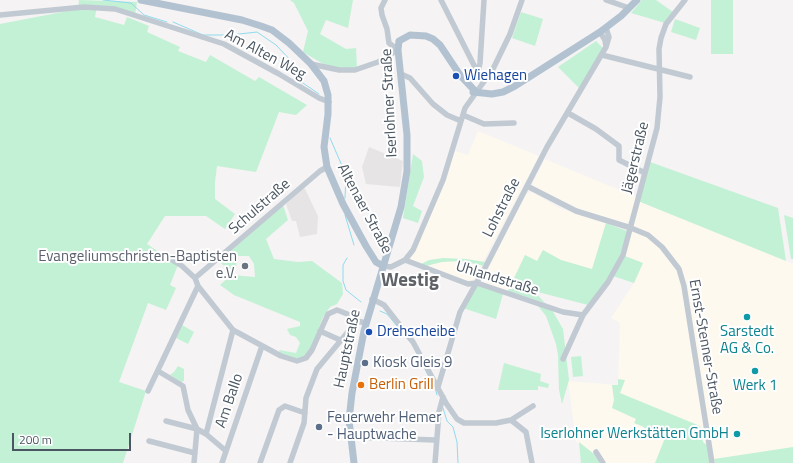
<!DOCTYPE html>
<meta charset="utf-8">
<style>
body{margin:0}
#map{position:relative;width:793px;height:463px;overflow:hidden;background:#f5f3f3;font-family:"Titillium Web",sans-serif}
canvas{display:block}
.scale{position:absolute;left:12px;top:433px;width:119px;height:18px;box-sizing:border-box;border:2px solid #4a5661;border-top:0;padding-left:5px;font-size:12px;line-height:14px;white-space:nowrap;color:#4a5661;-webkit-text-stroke:3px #fff;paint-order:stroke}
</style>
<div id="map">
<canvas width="793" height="463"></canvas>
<div class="scale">200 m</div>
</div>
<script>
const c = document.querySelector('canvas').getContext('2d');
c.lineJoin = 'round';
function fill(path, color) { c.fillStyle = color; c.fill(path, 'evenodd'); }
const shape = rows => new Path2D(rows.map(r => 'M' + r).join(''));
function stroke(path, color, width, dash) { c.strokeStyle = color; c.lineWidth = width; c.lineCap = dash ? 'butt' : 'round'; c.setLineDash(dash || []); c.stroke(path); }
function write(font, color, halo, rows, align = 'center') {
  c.font = font + ' "Titillium Web",sans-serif'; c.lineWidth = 4; c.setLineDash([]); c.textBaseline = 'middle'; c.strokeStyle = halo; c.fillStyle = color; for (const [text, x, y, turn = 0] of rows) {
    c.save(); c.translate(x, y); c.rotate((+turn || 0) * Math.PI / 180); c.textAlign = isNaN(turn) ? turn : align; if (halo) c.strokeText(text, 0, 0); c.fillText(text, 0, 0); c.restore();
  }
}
fill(shape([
 [478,131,539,156,473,281,464,280,410,259,445,181,455,151,468,155],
 [545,159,636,197,630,221,625,223,582,210,533,186,533,182],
 [532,192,559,208,606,223,592,269,561,260,543,250,537,261,525,255,507,291,483,283,488,269,526,194],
 [638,201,793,264,793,463,596,463,576,441,568,381,618,385,620,323,611,318,634,283,643,263,625,256]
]), '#fdf9ef');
fill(shape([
 [369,147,403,161,400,187,366,184,362,167],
 [304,187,318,216,317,234,300,237,296,221,292,221,286,204]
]), '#e6e4e5');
fill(shape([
 [79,0,137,2,135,15,97,6,95,17,124,25,127,17,149,26,147,32,180,47,178,51,206,62,210,55,255,81,259,77,307,105,296,115,279,112,256,172,217,166,215,182,215,199,235,214,225,229,206,216,165,216,147,244,178,265,170,285,176,288,166,310,148,303,119,382,146,391,123,463,0,463,0,24,78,9],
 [290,0,353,0,348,28,326,20,320,34,346,49,356,48,357,68,339,68,325,65,303,52,308,31,294,3],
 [642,0,656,0,673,12,665,23,631,13],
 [711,0,733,0,733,54,711,54],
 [521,12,543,19,535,46,512,38],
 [675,19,700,28,696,40,671,32],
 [596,41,603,48,579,88,558,67],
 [413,154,422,161,424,177,413,206,422,211,418,223,403,218],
 [650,162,778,208,786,261,638,201],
 [283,205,288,220,266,239,274,259,298,262,312,261,342,283,343,294,337,304,330,307,323,317,311,349,305,357,298,359,280,354,279,350,296,353,300,343,296,337,290,335,287,329,300,326,300,322,234,295,220,285,231,275,255,277,254,264,249,256,237,256,236,268,231,273,219,261],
 [784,215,793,218,793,259,791,259],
 [606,223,627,231,621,253,611,275,588,305,534,291,545,303,508,291,525,255,537,261,543,250,561,260,592,269],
 [625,256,643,263,634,283,613,276],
 [443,258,466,259,486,262,484,266,461,261,442,262,422,267,419,265,429,260],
 [477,285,503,294,496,319,463,308],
 [538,306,552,310,563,329,569,380,562,404,559,390,558,355,556,344,546,316],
 [182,325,194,332,188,344,176,338],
 [581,356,583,376,573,377,571,357],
 [504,363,541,374,540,381,549,384,548,388,538,386,538,390,498,390],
 [178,366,184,369,184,381,181,382,170,375,174,372],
 [618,379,625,380,620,393,700,426,703,442,707,445,711,463,655,463,665,438,643,430,644,427,634,423,636,419,612,408,614,400,612,385,618,385],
 [579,442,594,454,600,463,581,463],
 [793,447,793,463,715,463,714,459]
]), '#c3f1d5');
stroke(shape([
 [103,0,131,3,144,15,167,22],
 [173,22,203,35,230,35,257,32,276,45,294,64],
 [300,81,319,94],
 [330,138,346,175,345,198],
 [345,215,354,245],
 [347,258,343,265,343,281,346,290,361,302],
 [380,311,387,314,411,343],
 [423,365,429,377],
 [435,388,437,395],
 [443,408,447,421,453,427,457,442,458,463]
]), '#90daee', 1);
stroke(shape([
 [385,0,381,8,382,15,387,29,389,43,398,50],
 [441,0,483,83],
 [606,0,629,8],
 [0,15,84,7,115,9,224,44,279,74,319,98,329,102],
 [600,32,605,40,606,47],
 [602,55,690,77],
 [311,64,339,70,355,70,378,62,398,50],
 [478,72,480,63,484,0],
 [401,74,410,78,433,104,447,115,461,121],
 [568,113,596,129,619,146,619,160,645,173],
 [463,115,484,124,514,123],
 [527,186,576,211,631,228,648,235,662,247,679,269,684,286,712,463],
 [169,258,182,266,195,278,198,286,233,330,281,356,297,361,306,358,312,350,328,314,337,310,355,317,357,321],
 [405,260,468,284,477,283,563,312,583,315],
 [383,266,391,267,405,260,413,250,443,180,465,108,493,69,510,34,522,0],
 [195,278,320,171,327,167],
 [372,299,384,305,413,342,446,403,457,419,464,423,496,423,511,420,533,406],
 [320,331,340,340],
 [563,359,583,315,608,282,623,255,657,128,660,97,659,49,661,38,666,24,685,0],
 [158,371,183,386,188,410,197,429,194,463],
 [438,387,460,312,486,266,547,147,606,47,609,37,606,28],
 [148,391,198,286],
 [511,420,526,432,532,463],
 [166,421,197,429,206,434,226,451],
 [206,434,233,330],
 [351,437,435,440],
 [149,441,195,453],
 [596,452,603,463],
 [222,463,262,346],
 [260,463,279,410,285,406,305,413],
 [290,463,304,423,306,398,317,369,357,321,366,323],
 [435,463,439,412,443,397]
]), '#c1cad2', 5.5);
stroke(shape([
 [141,0,242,20,261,26,272,30,289,43,311,64,324,81,328,95,328,114,324,147,327,167,343,204,366,246,376,262,383,266],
 [473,92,492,94,503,92,515,86,600,32,621,16,637,0],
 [354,463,349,420,352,393,364,331,401,207,407,171,407,135,398,50,399,41,410,35,426,36,433,39,440,45,460,75,476,92]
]), '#b3c2d1', 7);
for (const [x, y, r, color] of [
 [456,76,4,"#1a4fb4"],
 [245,266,4,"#6b7280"],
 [747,317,4,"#0f9aa8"],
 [369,332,4,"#1a4fb4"],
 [365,363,4,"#5c6f8a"],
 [755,371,4,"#0f9aa8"],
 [361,385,4,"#e8710a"],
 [319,427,4,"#5c6f8a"],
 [737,434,4,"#0f9aa8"]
]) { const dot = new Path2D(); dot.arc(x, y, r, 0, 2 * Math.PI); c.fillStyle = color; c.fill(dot); stroke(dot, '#fff', 1.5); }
write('15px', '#4a5661', '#fff', [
 ["Am Alten Weg",265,55,28],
 ["Iserlohner Straße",390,103,-93],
 ["Jägerstraße",636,158,-76],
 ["Schulstraße",260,207,-41],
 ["Lohstraße",502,208,-63],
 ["Altenaer Straße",364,209,62],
 ["Uhlandstraße",497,279,17],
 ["Ernst-Stenner-Straße",705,347,80],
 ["Hauptstraße",348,349,-78],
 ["Am Ballo",230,401,-71]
]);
write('15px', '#164399', '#fff', [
 ["Wiehagen",464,76],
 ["Drehscheibe",377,332]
], 'left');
write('15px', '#5b616d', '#fff', [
 ["Evangeliumschristen-Baptisten",237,257],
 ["e.V.",237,274]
], 'right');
write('15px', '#0d838f', '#fff', [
 ["Sarstedt",747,332],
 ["AG & Co.",747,349],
 ["Werk 1",755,386],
 ["Iserlohner Werkstätten GmbH",729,434,"right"]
]);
write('15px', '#4e5e75', '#fff', [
 ["Kiosk Gleis 9",373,363],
 ["Feuerwehr Hemer",327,418],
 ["- Hauptwache",327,435]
], 'left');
write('15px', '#c56008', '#fff', [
 ["Berlin Grill",369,385]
], 'left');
write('bold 19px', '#5f6368', '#fff', [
 ["Westig",410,281]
]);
</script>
